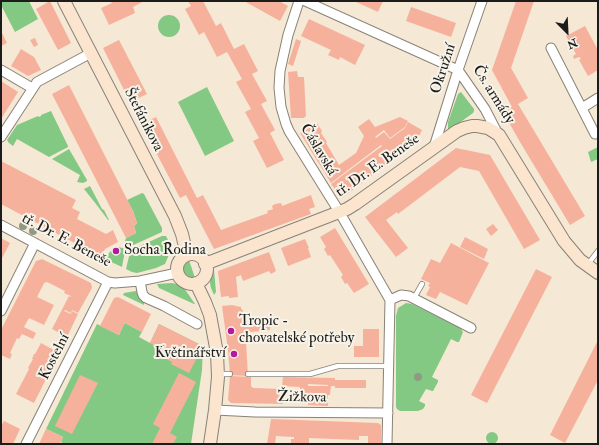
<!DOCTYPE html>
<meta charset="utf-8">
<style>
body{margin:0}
#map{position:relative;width:599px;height:445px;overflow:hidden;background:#f5e8d4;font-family:"IM FELL Double Pica",serif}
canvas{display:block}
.frame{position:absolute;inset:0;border:2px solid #1c1c1c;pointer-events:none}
.north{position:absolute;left:547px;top:12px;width:40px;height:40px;-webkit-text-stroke:3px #f7f3e8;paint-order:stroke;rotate:156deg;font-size:11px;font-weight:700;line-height:16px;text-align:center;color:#1c1c1c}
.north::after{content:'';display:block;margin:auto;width:14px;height:18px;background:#1c1c1c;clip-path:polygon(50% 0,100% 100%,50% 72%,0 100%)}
</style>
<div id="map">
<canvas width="599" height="445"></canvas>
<div class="frame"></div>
<div class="north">N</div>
</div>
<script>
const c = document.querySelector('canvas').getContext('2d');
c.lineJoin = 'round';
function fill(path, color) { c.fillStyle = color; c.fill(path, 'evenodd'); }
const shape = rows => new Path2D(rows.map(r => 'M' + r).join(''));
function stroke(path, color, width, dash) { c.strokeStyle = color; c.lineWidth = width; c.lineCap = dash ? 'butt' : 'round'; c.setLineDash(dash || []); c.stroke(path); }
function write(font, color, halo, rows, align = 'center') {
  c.font = font + ' "IM FELL Double Pica",serif'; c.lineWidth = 4; c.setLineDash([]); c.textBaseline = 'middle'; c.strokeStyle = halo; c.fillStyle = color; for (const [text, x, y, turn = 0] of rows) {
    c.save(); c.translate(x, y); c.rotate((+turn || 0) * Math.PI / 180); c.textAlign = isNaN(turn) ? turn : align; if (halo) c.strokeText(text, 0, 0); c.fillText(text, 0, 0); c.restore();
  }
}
fill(shape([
 [1,1,29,1,38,19,15,32,1,5],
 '158 26a11 11 0 1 1 22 0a11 11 0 1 1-22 0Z',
 [207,87,234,141,205,156,178,102],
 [461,92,474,109,474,111,473,113,451,129,448,129,448,122,458,94],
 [51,111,68,146,68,147,49,157,17,139,13,146,9,143,7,140,17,125,38,116,39,117,41,116,41,115],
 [598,147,598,159,591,162,588,152],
 [69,149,87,180,87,181,83,183,77,182,80,175,52,159],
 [90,186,102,209,104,210,109,220,108,220,96,204,84,189],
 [142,193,144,194,162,228,162,232,129,247,126,245,125,241,126,238,136,233,134,226,137,223,133,211,127,200],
 [162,236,166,236,170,244,171,250,165,264,156,268,137,273,132,272,126,269,130,252,131,250],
 [117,247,123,248,125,251,122,267,107,260,107,257,109,253,112,250],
 [189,260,195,278,189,278,185,275,183,273,182,267,183,265],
 [214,270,216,292,214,295,211,288,210,283,211,274],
 [172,283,177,284,184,288,195,304,194,304,159,288,157,284],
 [136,291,140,298,144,302,144,305,123,295,124,293],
 [406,303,412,304,458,327,461,329,463,332,459,342,457,342,451,339,432,377,438,380,438,382,433,391,432,391,426,389,419,401,425,404,425,406,423,409,418,411,400,411,397,409,396,407,396,316,398,308],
 [97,324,119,335,124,324,127,324,142,332,139,337,150,343,159,324,203,346,202,370,191,444,64,444,61,442,63,437,46,429],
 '486 438a6 6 0 1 1 12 0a6 6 0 1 1-12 0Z'
]), '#84c983');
fill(shape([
 [50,1,71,43,58,50,36,9],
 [110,1,144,1,133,7,135,13,109,25,101,8,112,3],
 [188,1,203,1,216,26,221,23,234,49,244,44,258,71,252,74,267,101,261,104,275,130,270,133,284,160,267,168,253,141,259,138,245,112,251,109,236,82,242,79,227,52,217,57,204,32,199,35,185,9,191,6],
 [244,1,279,1,288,6,280,21],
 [354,1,383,1,378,12],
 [516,1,534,1,511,68,528,98,518,104,585,216,570,225,520,142,503,112,512,107,492,70],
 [411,7,456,23,451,37,406,21],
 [309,19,365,45,355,65,340,57,339,60,328,55,331,50,301,36],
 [585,26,598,50,598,70,588,76,579,60,581,59,579,57,574,59,573,56,576,54,566,36],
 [1,31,7,43,1,46],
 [35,38,38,45,34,47,30,40],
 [296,39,301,41,293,66,288,64],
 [119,40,147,94,130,102,103,48],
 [21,49,34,57,41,70,28,76,11,66],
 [297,71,298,77,304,77,306,116,304,118,291,118,288,72],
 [1,81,18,92,1,119],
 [69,85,133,211,137,223,134,226,136,233,126,238,52,94],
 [156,117,197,198,203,195,221,230,268,213,267,211,273,209,272,206,275,204,281,203,282,206,311,195,315,207,309,209,311,214,214,249,186,195,180,198,141,124],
 [400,117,408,121,405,127,390,138,384,130,375,137,376,138,384,132,390,139,405,128,408,122,422,130,416,142,342,198,331,184,382,146,381,145,331,183,300,133,317,123,322,131,321,133,327,142,326,143,339,165,356,153,364,136,358,127,369,119,375,127],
 [456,148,490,155,540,240,524,249,479,171,460,167,398,214,397,212,386,220,408,248,396,257,365,217],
 [1,161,76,200,72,208,80,212,77,219,106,234,113,230,118,242,105,249,101,257,1,204],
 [493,224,498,230,491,236,486,229],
 [335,228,369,284,354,293,347,283,345,284,341,277,343,275,330,255,328,256,324,249,326,247,320,237],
 [465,237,488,249,484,259,460,247],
 [1,238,10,243,1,260],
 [305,239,309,248,308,248,311,257,288,266,281,248],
 [451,243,489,263,467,305,440,292,436,299,426,295,430,287,428,286,430,283,421,279,431,259,440,263],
 [269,252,276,271,271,274,269,271,243,281,241,275,236,277,238,297,229,298,229,296,221,297,218,271],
 [42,259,91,283,92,288,78,313,72,310,71,313,65,310,64,311,71,314,72,311,78,314,67,337,52,329,69,296,71,297,71,296,64,293,65,291,47,282,44,283,37,297,54,305,44,325,29,318,24,327,36,333,33,339,22,334,19,339,17,338,10,353,12,354,10,359,1,355,1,330,36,261],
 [536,269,552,277,487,403,471,395],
 [118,297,151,314,142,332,127,324,124,324,119,335,100,326,114,298],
 [232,305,241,307,241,309,242,309,243,312,244,312,245,314,246,314,247,320,243,320,243,323,271,319,270,330,251,332,247,330,244,330,245,336,247,337,248,341,246,342,248,376,230,375,228,350,222,306],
 [159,324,203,346,189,373,171,364,172,362,165,358,166,355,163,353,161,357,155,354,158,348,150,343],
 [363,329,379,329,379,357,354,357,354,346,363,346],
 [598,340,598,380,565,443,550,435],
 [41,343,59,353,34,403,16,394,29,369,28,368,33,359,32,359,34,354,35,354],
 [179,373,196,382,170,433,177,437,173,444,152,444,160,428,153,424],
 [80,375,98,383,72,434,55,426],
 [230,376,251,377,251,386,253,388,283,389,283,404,231,403,228,400],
 [283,377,335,378,335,380,366,380,366,388,335,388,335,386,331,386,330,395,328,395,328,406,308,405,308,403,300,403,300,387,282,386],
 [308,384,328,385,328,386,308,386],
 [271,419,378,423,381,425,381,444,368,444,368,436,359,436,359,440,309,438,309,444,291,444,291,439,294,439,294,437,276,436,275,444,267,444],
 [4,421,20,429,13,444,1,444,1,428,2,427,1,426],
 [46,429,63,437,60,444,39,444]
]), '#f6b19c');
const lane = shape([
 [588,264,598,251],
 [414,298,422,284],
 [218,374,230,374],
 [248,374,310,374,338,366,388,366]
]);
const street = shape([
 [299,1,288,35,280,71,279,88,281,107,286,124,289,131,340,213,390,300,387,444],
 [305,1,458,70,485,109,498,134],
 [551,48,595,134],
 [1,70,32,88],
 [582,108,598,98],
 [1,137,37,82,91,53],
 [434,147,458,70,482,1],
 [1,225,108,282,115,283,140,281,177,273],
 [140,281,142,292,143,295,146,298,164,306,197,324],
 [390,300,401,295,409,296,471,328],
 [1,311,35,243],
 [215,410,255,412,388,413],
 [26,444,108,282]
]);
const secondary = shape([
 [64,1,175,216,182,234,187,255],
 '177 269a15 15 0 1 1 30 0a15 15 0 1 1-30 0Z',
 [205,264,347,209,355,204,457,131,464,128,472,126,477,126,488,128,499,135,564,241,580,260,598,273],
 [196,283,205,302,210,315,217,353,218,377,215,410,210,444]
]);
stroke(lane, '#888278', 6);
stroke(street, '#888278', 11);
stroke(secondary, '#888278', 14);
stroke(lane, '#fff', 4.5);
stroke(street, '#fff', 9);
stroke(secondary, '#fce5cf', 12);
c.fillStyle = '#919983';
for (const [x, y] of [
 [23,226],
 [33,231],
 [418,377]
]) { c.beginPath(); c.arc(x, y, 4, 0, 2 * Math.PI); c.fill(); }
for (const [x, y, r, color] of [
 [116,251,4,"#b5179e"],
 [231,331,4,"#b5179e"],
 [234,354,4,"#b5179e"]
]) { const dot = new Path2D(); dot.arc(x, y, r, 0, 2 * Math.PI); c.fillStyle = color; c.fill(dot); stroke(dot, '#f7f3e8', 1.5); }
write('15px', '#1c1c1c', '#f7f3e8', [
 ["Okružní",444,69,-72],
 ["Čs. armády",493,95,58],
 ["Štefánikova",143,120,63],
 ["Čáslavská",318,150,59],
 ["tř. Dr. E. Beneše",378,166,-35],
 ["tř. Dr. E. Beneše",66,241,28],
 ["Kostelní",55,357,-63],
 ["Žižkova",302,398,1]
]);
write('15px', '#1c1c1c', '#f7f3e8', [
 ["Socha Rodina",124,251],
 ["Tropic -",239,322],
 ["chovatelské potřeby",239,339],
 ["Květinářství",226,354,"right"]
], 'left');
</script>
